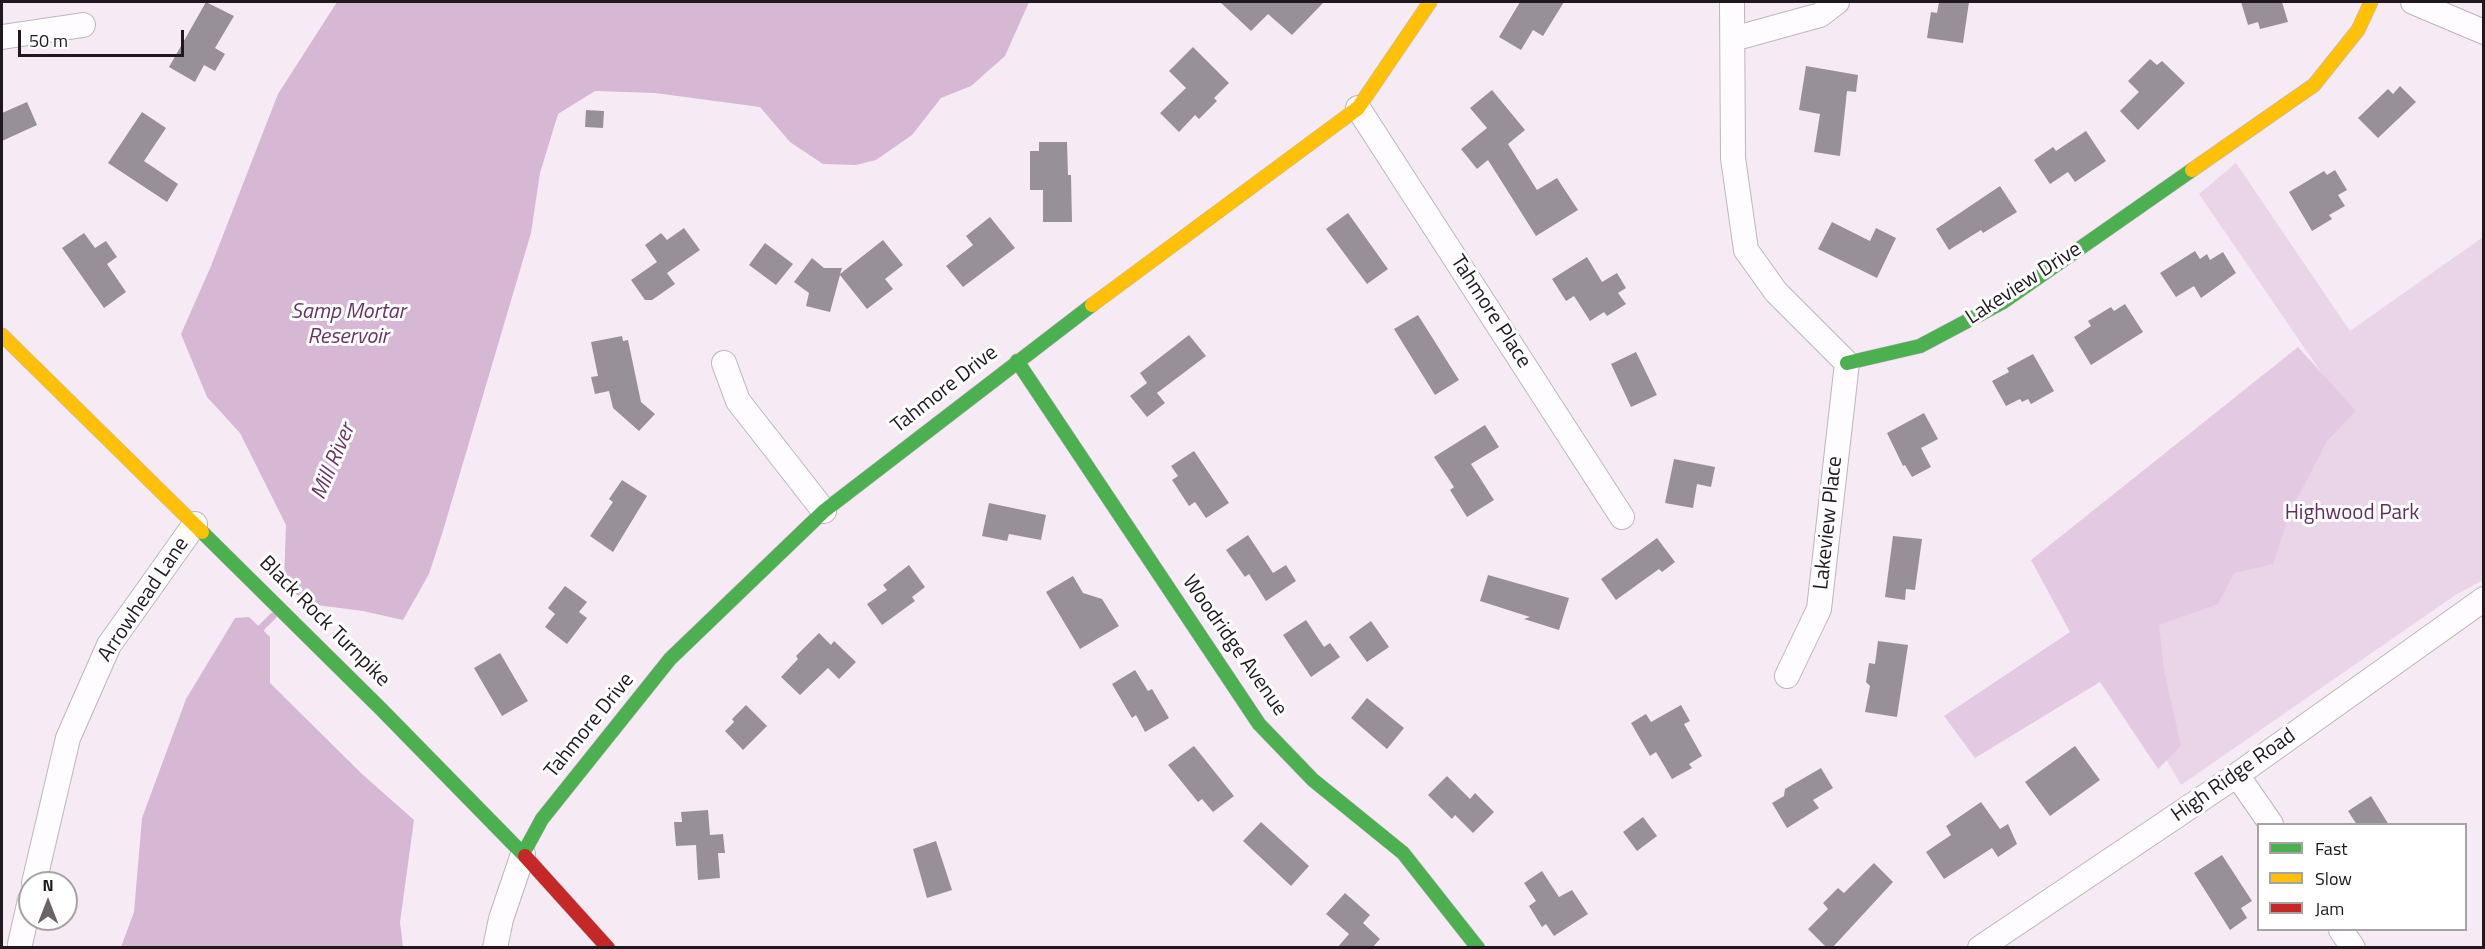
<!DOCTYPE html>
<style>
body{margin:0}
#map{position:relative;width:2485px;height:949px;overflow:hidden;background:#f6ebf5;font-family:"Titillium Web",sans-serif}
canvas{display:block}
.frame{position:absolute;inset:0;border:3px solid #20181f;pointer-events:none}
.legend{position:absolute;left:2257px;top:823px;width:210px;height:108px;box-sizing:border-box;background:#fff;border:2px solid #a6a3a5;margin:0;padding:8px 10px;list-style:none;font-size:18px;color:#20181f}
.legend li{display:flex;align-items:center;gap:12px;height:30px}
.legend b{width:30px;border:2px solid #a6a3a5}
.north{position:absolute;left:18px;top:871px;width:60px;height:60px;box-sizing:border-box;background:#fff;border:2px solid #a6a3a5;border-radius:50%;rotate:0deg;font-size:16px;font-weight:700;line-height:24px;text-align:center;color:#20181f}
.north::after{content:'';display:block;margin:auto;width:21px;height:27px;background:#6b626a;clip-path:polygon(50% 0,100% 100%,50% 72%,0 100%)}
.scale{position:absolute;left:18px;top:30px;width:166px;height:27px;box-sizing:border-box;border:3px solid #20181f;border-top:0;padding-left:8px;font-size:18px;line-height:21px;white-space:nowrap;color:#20181f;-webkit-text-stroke:4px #fff;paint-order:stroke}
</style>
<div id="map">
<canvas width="2485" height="949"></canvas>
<div class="frame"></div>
<ul class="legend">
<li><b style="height:8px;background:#4caf50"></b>Fast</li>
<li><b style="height:8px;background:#ffc107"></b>Slow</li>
<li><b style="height:8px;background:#c62828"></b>Jam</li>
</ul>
<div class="north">N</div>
<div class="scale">50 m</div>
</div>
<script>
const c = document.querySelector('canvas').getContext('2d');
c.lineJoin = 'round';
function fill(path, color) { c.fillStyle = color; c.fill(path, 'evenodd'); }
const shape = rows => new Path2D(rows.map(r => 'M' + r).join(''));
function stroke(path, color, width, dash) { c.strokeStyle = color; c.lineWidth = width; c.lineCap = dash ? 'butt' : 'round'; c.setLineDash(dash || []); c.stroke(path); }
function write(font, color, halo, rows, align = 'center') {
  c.font = font + ' "Titillium Web",sans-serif'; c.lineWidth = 6; c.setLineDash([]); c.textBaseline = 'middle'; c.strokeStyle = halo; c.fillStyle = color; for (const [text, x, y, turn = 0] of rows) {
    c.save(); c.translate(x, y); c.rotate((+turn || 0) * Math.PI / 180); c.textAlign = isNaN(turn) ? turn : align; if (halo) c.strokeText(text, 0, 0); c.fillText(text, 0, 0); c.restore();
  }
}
fill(shape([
 [2236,163,2350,331,2483,237,2483,580,2454,596,2181,785,2055,569,2325,378,2199,194]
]), '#ead4e8');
fill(shape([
 [2298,347,2356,411,2327,441,2291,510,2273,564,2234,573,2218,604,2159,625,2164,670,2181,746,2158,769,2100,682,1975,758,1944,716,2070,632,2031,560]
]), '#e4c9e2');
fill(shape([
 [337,2,1029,2,1005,56,971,86,941,98,912,135,876,160,856,165,823,164,790,142,760,107,655,93,595,91,558,114,540,173,531,233,442,534,429,574,403,620,363,611,309,604,296,594,284,581,286,525,240,433,207,397,181,334,211,266,278,94],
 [249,617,270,637,270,683,362,774,414,820,400,922,403,947,121,947,134,912,142,818,186,699,235,618]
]), '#d6b7d4');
stroke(shape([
 [260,636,261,628,273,616]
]), '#d6b7d4', 7);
fill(shape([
 [206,2,234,16,215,48,225,54,215,71,204,65,195,82,169,67],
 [1220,2,1324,2,1292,35,1268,14,1251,31],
 [1520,2,1564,2,1543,36,1533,30,1521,50,1499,37],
 [1939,2,1969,2,1963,43,1927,38,1931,12,1937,13],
 [2241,2,2282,2,2288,22,2260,29,2258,22,2248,25],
 [1193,47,1229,83,1214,98,1217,101,1199,119,1195,115,1179,132,1160,113,1186,88,1169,71],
 [2150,59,2157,65,2162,61,2185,83,2138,130,2120,111,2139,92,2128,81],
 [1806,66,1858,75,1856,92,1847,91,1840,156,1814,152,1820,114,1799,110],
 [2400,86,2416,102,2378,138,2358,118,2388,89,2393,94],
 [1492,90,1525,130,1508,144,1537,190,1557,178,1578,210,1536,236,1488,160,1477,169,1461,149,1487,128,1470,108],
 [27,102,37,125,2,141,2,113],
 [586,110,604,111,603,128,585,127],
 [142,112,166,128,144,161,178,184,167,202,108,163],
 [2086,131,2106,161,2075,182,2068,172,2050,184,2034,160,2053,147,2056,151],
 [1039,142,1067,142,1068,175,1071,175,1072,222,1043,222,1043,190,1030,190,1030,151,1039,151],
 [2335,170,2347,190,2338,195,2345,206,2329,215,2332,219,2312,231,2289,192,2324,171,2327,175],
 [2000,186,2017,212,1983,233,1981,230,1949,250,1936,229],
 [1348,213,1388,269,1367,284,1326,229],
 [990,217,1015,248,963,287,946,266,973,245,966,236],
 [1832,222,1870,241,1876,228,1896,238,1877,278,1818,249],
 [684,228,700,250,667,273,675,284,652,300,645,300,631,280,657,262,645,245,661,233,667,240],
 [84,233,95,248,106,241,117,257,107,264,126,292,104,308,62,248],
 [883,240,903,265,885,279,893,289,867,309,840,275,830,312,806,306,809,293,794,282,812,258,824,268,842,268,840,274],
 [765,243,793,264,776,285,749,265],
 [2195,251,2200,259,2207,254,2210,260,2223,252,2236,273,2201,298,2194,286,2176,297,2160,273],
 [1587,257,1602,282,1617,273,1626,288,1618,293,1626,304,1607,316,1604,312,1590,321,1574,296,1566,301,1552,279],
 [2125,304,2143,332,2091,365,2074,337,2091,326,2088,321,2111,307,2114,311],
 [1418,315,1459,380,1435,395,1394,329],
 [1189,335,1206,356,1157,393,1165,403,1147,417,1130,396,1147,383,1140,373],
 [622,336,623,341,628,340,641,402,655,414,639,431,613,408,609,391,595,394,591,377,598,376,591,342],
 [1636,352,1657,395,1631,407,1611,364],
 [2033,354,2054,391,2031,404,2028,399,2022,402,2020,399,2006,406,1992,381,2009,372,2007,368],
 [1924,413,1938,439,1921,448,1931,467,1912,477,1905,465,1903,466,1887,433],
 [1485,425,1499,447,1471,464,1494,500,1467,517,1450,490,1454,487,1434,457],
 [1194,451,1229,503,1206,518,1195,502,1189,506,1172,480,1178,476,1171,466],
 [1674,459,1715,467,1711,487,1697,484,1693,508,1665,503],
 [622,480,647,496,613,552,590,536,613,502,609,499],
 [989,503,1046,515,1041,540,1009,534,1007,541,982,536],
 [1248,535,1273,573,1286,565,1296,581,1266,601,1249,574,1245,577,1226,550],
 [1893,536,1922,539,1915,590,1906,589,1905,600,1885,597],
 [1657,538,1675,562,1662,572,1659,569,1616,600,1601,579],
 [909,565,925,587,912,597,915,601,882,625,867,604,887,590,883,585],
 [1488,575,1569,598,1559,630,1524,619,1530,617,1480,601],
 [1073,576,1083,593,1102,599,1119,626,1080,649,1046,592],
 [565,586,587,602,579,612,587,618,567,644,545,627,555,614,548,608],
 [1306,620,1324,647,1330,643,1340,657,1311,677,1283,635],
 [1371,621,1389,647,1367,662,1349,637],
 [819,633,831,645,834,641,856,662,839,679,828,668,800,695,781,677,798,659,796,656],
 [1878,641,1908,645,1897,717,1865,712,1870,686,1866,682,1869,663,1875,664],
 [500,653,528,701,502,716,474,668],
 [1135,670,1148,691,1152,689,1169,718,1145,732,1136,715,1132,718,1112,684],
 [1367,698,1404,728,1387,749,1351,718],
 [746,705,767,726,743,750,725,731,734,722,732,719],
 [1681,705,1690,721,1684,724,1702,756,1689,764,1692,768,1672,779,1656,752,1650,756,1631,723,1646,714,1651,722],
 [1194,746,1234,796,1213,812,1202,799,1198,802,1168,765],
 [2075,746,2100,780,2050,816,2025,782],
 [1821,768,1833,788,1813,800,1819,808,1787,828,1772,803,1784,796,1785,789],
 [1447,776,1470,799,1475,793,1494,812,1473,833,1455,815,1452,819,1428,795],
 [2371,796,2389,825,2357,825,2348,811],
 [1981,802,2000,829,2008,824,2017,844,1998,857,1992,848,1944,879,1926,852,1951,835,1946,826],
 [708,810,710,835,723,834,725,853,718,853,720,878,698,880,696,845,676,846,674,822,682,822,681,812],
 [1643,817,1657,836,1637,851,1623,832],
 [1261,822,1309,866,1291,886,1243,841],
 [936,841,952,890,927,898,913,849],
 [2222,855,2252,901,2241,908,2247,918,2230,930,2194,873],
 [1874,863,1893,882,1832,948,1827,948,1808,929,1828,909,1823,903,1838,888,1844,893],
 [1542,871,1559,897,1572,890,1588,914,1554,936,1546,924,1542,927,1529,906,1536,901,1524,883],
 [1345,893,1370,915,1363,923,1380,939,1372,948,1337,948,1349,934,1326,914]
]), '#989098');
const street = shape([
 [1732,2,1733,158,1746,250,1776,292,1847,363,1819,609,1787,676],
 [2413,2,2484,32],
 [2,37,83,25],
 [1733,39,1820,15,1837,2],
 [1358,108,1622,517],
 [724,363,738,401,824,511],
 [2237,775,2271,824],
 [34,883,68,738,109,645,195,524],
 [2341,930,2353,948],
 [20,944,30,900],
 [495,948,501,919,523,854],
 [1980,948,2237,775,2484,599]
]);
const fast = shape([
 [1017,361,1259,724,1313,780,1403,853,1478,948],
 [1847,363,1920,346,2003,302,2192,170],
 [202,532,381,709,525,856],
 [523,854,542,819,670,659,824,511,1092,305]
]);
const slow = shape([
 [2192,170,2314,85,2358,30,2371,2],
 [1092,305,1358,108,1430,2],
 [2,335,202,532]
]);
const jam = shape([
 [525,856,608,948]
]);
stroke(street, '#bdb5bc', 26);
stroke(fast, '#bdb5bc', 15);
stroke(slow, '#bdb5bc', 15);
stroke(jam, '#bdb5bc', 15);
stroke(street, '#fefcfe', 24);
stroke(fast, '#4caf50', 14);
stroke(slow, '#ffc107', 14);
stroke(jam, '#c62828', 14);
write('21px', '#20181f', '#fff', [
 ["Lakeview Drive",2024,284,-33],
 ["Tahmore Place",1490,312,57],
 ["Tahmore Drive",945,390,-38],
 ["Lakeview Place",1829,523,-84],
 ["Arrowhead Lane",144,600,-56],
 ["Black Rock Turnpike",324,622,45],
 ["Woodridge Avenue",1234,646,55],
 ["Tahmore Drive",590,726,-51],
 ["High Ridge Road",2234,776,-35]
]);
write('21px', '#612f5f', '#fff', [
 ["Highwood Park",2352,514]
]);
write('italic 22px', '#673565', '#fff', [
 ["Samp Mortar",348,313],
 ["Reservoir",348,338],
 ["Mill River",334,462,-67]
]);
</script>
